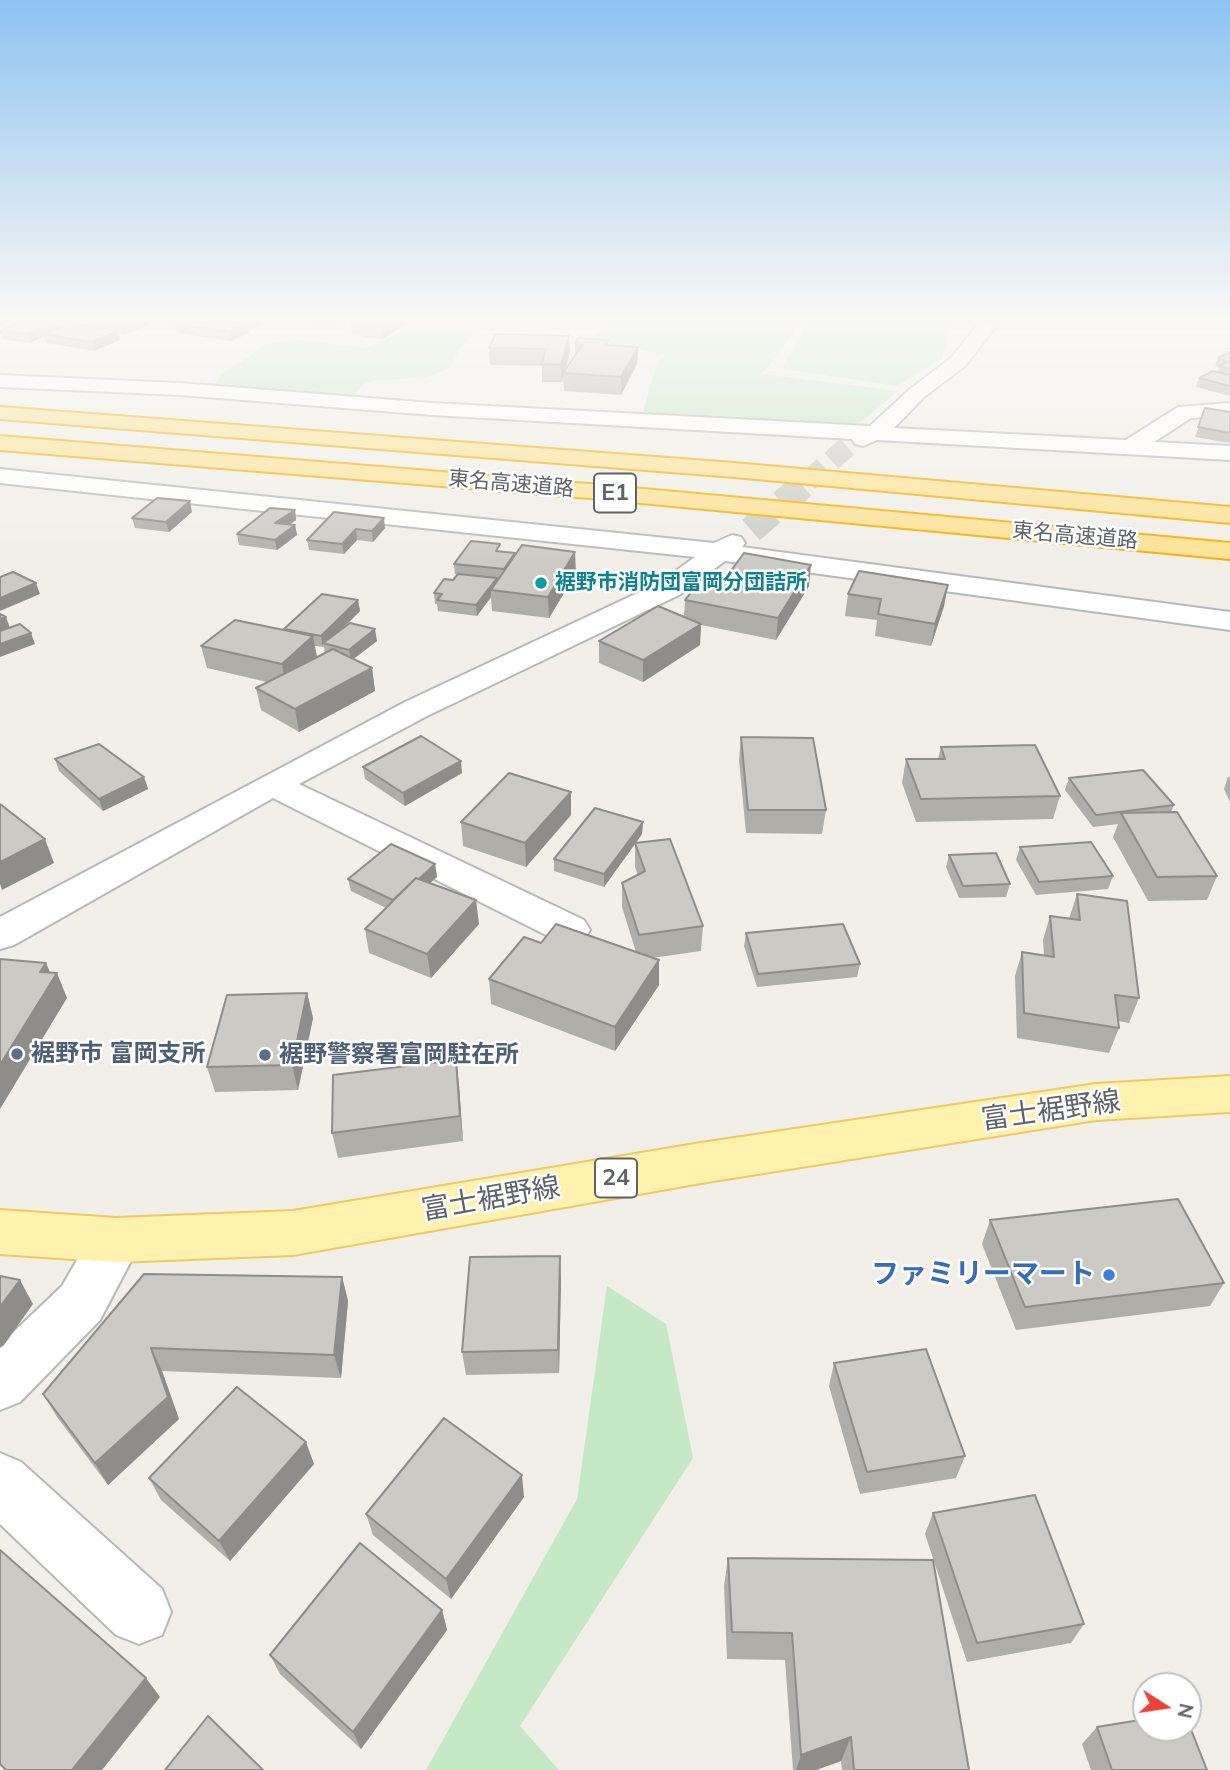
<!DOCTYPE html>
<meta charset="utf-8">
<style>
body{margin:0}
#map{position:relative;width:1230px;height:1770px;overflow:hidden;background:#f1efe8;font-family:Mulish,sans-serif}
canvas{display:block}
.north{position:absolute;left:1132px;top:1672px;width:70px;height:70px;box-sizing:border-box;background:#fff;border:2px solid #bfc1c3;border-radius:50%;rotate:102deg;font-size:19px;font-weight:700;line-height:28px;text-align:center;color:#5f6368}
.north::after{content:'';display:block;margin:auto;width:24px;height:32px;background:#ea4335;clip-path:polygon(50% 0,100% 100%,50% 72%,0 100%)}
</style>
<div id="map">
<canvas width="1230" height="1770"></canvas>
<div class="north">N</div>
</div>
<script>
const c = document.querySelector('canvas').getContext('2d');
c.lineJoin = 'round';
function fill(path, color) { c.fillStyle = color; c.fill(path, 'evenodd'); }
const shape = rows => new Path2D(rows.map(r => 'M' + r).join(''));
function stroke(path, color, width, dash) { c.strokeStyle = color; c.lineWidth = width; c.lineCap = dash ? 'butt' : 'round'; c.setLineDash(dash || []); c.stroke(path); }
function write(font, color, halo, rows, align = 'center') {
  c.font = font + ' Mulish,"Noto Sans JP",sans-serif'; c.lineWidth = 5; c.setLineDash([]); c.textBaseline = 'middle'; c.strokeStyle = halo; c.fillStyle = color; for (const [text, x, y, turn = 0] of rows) {
    c.save(); c.translate(x, y); c.rotate((+turn || 0) * Math.PI / 180); c.textAlign = isNaN(turn) ? turn : align; if (halo) c.strokeText(text, 0, 0); c.fillText(text, 0, 0); c.restore();
  }
}
fill(shape([
 [612,322,802,322,762,374,898,391,864,420,854,424,641,420,657,361,666,355,590,340],
 [807,322,954,322,950,327,942,358,897,386,782,369],
 [451,327,474,332,460,348,450,368,427,377,372,381,364,384,349,401,212,388,221,375,267,344,295,339,365,348,402,332],
 [607,1286,666,1324,693,1458,520,1726,559,1770,426,1770,577,1499]
]), '#c5e8c5');
stroke(shape([
 [808,481,848,446]
]), '#ccccc8', 21, [21, 10]);
stroke(shape([
 [751,530,810,479]
]), '#ccccc8', 27, [27, 14]);
const minor = shape([
 [980,322,999,322,965,366,924,397,894,428,1126,440,1178,407,1230,403,1230,415,1191,418,1154,442,1230,446,1230,460,877,440,863,446,855,444,852,439,432,415,180,395,0,387,0,375,180,383,432,403,870,426,910,389,951,358,980,322],
 [0,469,714,543,732,535,741,537,745,543,742,547,1230,612,1230,630,725,561,679,595,427,716,299,784,584,920,590,930,584,940,570,944,556,940,273,798,14,945,0,949,0,917,405,702,659,583,695,557,0,483,0,469],
 [116,1218,134,1224,142,1240,100,1320,20,1402,0,1410,0,1345,62,1286,98,1224,116,1218],
 [0,1453,21,1462,162,1589,171,1612,162,1635,139,1644,116,1635,0,1524,0,1453]
]);
const primary = shape([
 [1230,1076,1230,1112,1096,1120,701,1183,293,1255,116,1262,0,1254,0,1210,116,1218,293,1211,701,1143,1096,1084,1230,1076]
]);
const motorway = shape([
 [0,407,734,463,1230,507,1230,523,734,477,0,419,0,407],
 [0,436,589,484,1230,543,1230,559,589,498,0,450,0,436]
]);
stroke(minor, '#b5b8bc', 4);
stroke(primary, '#f2c960', 4);
stroke(motorway, '#f9ab00', 4);
fill(minor, '#fff');
fill(primary, '#fff2af');
fill(motorway, '#fde293');
fill(shape([
 [56,322,58,328,83,326,82,322,150,322,150,324,123,335,119,334,120,340,94,351,46,343,44,336,30,343,2,339,0,333,0,330],
 [180,322,267,322,251,329,248,329,249,333,231,341,177,333,175,324],
 [308,322,337,322,332,325],
 [350,322,410,322,383,339,352,335],
 [569,336,570,352,564,372,575,355,575,343,608,340,608,345,638,347,637,364,621,395,564,391,563,376,562,382,542,382,542,366,490,365,489,348],
 [1230,352,1230,396,1196,387,1199,378,1217,372,1219,368,1215,366,1218,358],
 [1205,408,1230,412,1230,443,1195,437],
 [295,510,296,520,290,524,295,525,297,535,277,550,239,545,237,534],
 [192,512,169,532,135,528,132,518],
 [334,512,385,528,373,542,357,540,344,554,309,550,307,540],
 [500,551,576,573,549,618,492,611,491,597,477,616,438,611,437,604,435,604,434,593,453,580,457,575,455,574,454,564],
 [722,583,809,586,776,640,701,625,700,645,643,682,599,663,599,641,684,617,685,600],
 [948,585,944,606,931,646,875,636,877,620,845,616,848,594],
 [358,600,360,611,345,626,377,641,353,659,372,668,375,691,299,732,261,710,256,688,267,682,207,668,201,646,284,630,284,629],
 [315,646,324,647,325,653,317,657],
 [741,737,826,810,822,834,746,833,739,760],
 [941,747,1060,796,1053,819,916,822,902,783,906,759,938,759],
 [55,759,144,777,148,789,103,811,59,771],
 [363,767,462,773,405,806,365,779],
 [1228,777,1230,777,1230,802,1224,789],
 [1069,778,1174,805,1171,812,1217,876,1207,900,1148,901,1113,837,1118,824,1093,827,1065,790],
 [571,792,571,815,526,867,463,846,461,822],
 [643,822,642,834,636,843,703,926,701,951,652,958,659,960,659,985,615,1051,491,1004,489,979,541,943,636,952,622,907,622,883,638,875,635,867,635,844,604,887,554,871,554,859],
 [1020,847,1113,876,1108,889,1036,895,1016,860],
 [949,855,1010,884,1006,897,959,898,946,867],
 [435,864,437,877,430,883,479,924,431,978,369,953,365,929,386,908,351,891,348,879],
 [1077,894,1139,998,1129,1023,1118,1021,1119,1028,1109,1053,1017,1038,1015,976,1022,952,1044,956,1043,940,1050,916,1069,919],
 [746,933,860,964,857,977,757,987,744,946],
 [307,993,313,1018,298,1090,215,1092,207,1067],
 [459,1085,463,1141,338,1158,332,1133],
 [990,1220,1224,1283,1210,1306,1016,1330,982,1244],
 [144,1274,342,1277,348,1301,341,1378,162,1371,179,1419,108,1485,57,1417,43,1394],
 [561,1280,559,1373,466,1375,462,1352],
 [834,1363,965,1456,956,1478,860,1494,829,1386],
 [314,1464,230,1561,161,1500,149,1478],
 [524,1497,451,1599,373,1535,366,1514],
 [933,1513,1084,1624,1071,1643,967,1662,925,1534],
 [728,1558,969,1770,842,1770,841,1761,816,1770,793,1770,785,1660,727,1659,724,1586],
 [442,1610,447,1630,361,1749,280,1674,270,1655],
 [1097,1727,1207,1770,1091,1770,1082,1744]
]), '#afaea9');
fill(shape([
 [54,322,56,322,58,329,43,334,44,336,30,343,28,334],
 [132,322,150,322,150,324,123,335,121,327],
 [250,322,267,322,251,329],
 [382,322,410,322,383,339],
 [247,324,249,333,231,341,230,332],
 [118,331,120,340,94,351,92,342],
 [569,336,570,352,562,382,561,365],
 [638,347,637,364,621,395,621,377],
 [190,501,192,512,169,532,166,522],
 [295,510,296,520,277,534,275,523],
 [384,518,385,528,373,542,372,531],
 [295,525,297,535,277,550,275,540],
 [356,529,357,540,344,554,342,544],
 [575,552,576,573,549,618,548,597],
 [811,565,809,586,776,640,778,618],
 [497,578,497,589,491,590,491,597,477,616,476,605],
 [36,583,40,594,0,611,0,598],
 [948,585,944,606,931,646,935,624],
 [358,600,360,611,327,644,323,643,323,647,321,636],
 [6,617,10,628,0,632,0,619],
 [701,624,700,645,643,682,643,660],
 [375,629,377,641,351,661,349,650],
 [31,633,35,644,0,657,0,644],
 [313,636,317,658,286,686,282,664],
 [372,668,375,691,299,732,295,709],
 [461,761,462,773,405,806,403,793],
 [144,777,148,789,103,811,99,799],
 [571,792,571,815,526,867,525,843],
 [643,822,642,834,604,887,604,874],
 [45,839,54,863,2,890,0,884,0,862],
 [435,864,437,877,395,913,393,900],
 [476,900,479,924,431,978,427,954],
 [659,960,659,985,615,1051,615,1027],
 [46,963,53,979,57,973,67,998,0,1109,0,1065,40,972],
 [307,993,313,1018,298,1090,292,1065],
 [456,1060,459,1085,463,1141,460,1116],
 [560,1256,561,1280,559,1373,558,1350],
 [342,1277,348,1301,341,1378,334,1355],
 [20,1280,33,1304,4,1345,0,1348,0,1307],
 [151,1348,162,1371,179,1419,108,1485,95,1463],
 [306,1442,314,1464,230,1561,219,1541],
 [522,1475,524,1497,451,1599,446,1579],
 [442,1610,447,1630,361,1749,353,1732],
 [146,1678,160,1697,102,1770,72,1770],
 [851,1737,841,1761,816,1770,796,1770,801,1755]
]), '#8f8d8a');
const building = shape([
 [18,322,54,322,28,334,0,331,18,322],
 [97,322,132,322,121,327,97,322],
 [180,322,235,322,247,324,230,332,175,324,180,322],
 [69,323,118,331,92,342,43,334,69,323],
 [495,334,569,336,561,365,542,364,546,349,489,348,495,334],
 [578,338,608,340,605,345,638,347,621,377,563,373,583,344,575,343,578,338],
 [1230,352,1230,369,1219,366,1228,362,1218,358,1230,352],
 [1213,371,1230,375,1230,386,1199,378,1213,371],
 [1205,408,1230,412,1230,433,1198,427,1205,408],
 [157,498,190,501,166,522,132,518,157,498],
 [270,508,295,510,275,523,295,525,275,540,237,534,270,508],
 [334,512,384,518,372,531,356,529,342,544,307,540,334,512],
 [471,541,500,544,496,551,515,553,504,569,454,564,471,541],
 [522,545,575,552,548,597,491,590,522,545],
 [744,553,811,565,778,618,685,600,704,576,722,583,744,553],
 [859,571,948,585,935,624,878,614,881,599,848,594,859,571],
 [13,572,36,583,0,598,0,577,13,572],
 [458,574,497,578,476,605,437,600,442,594,434,593,444,579,453,580,458,574],
 [322,594,358,600,321,636,284,629,322,594],
 [658,606,701,624,643,660,599,641,658,606],
 [0,614,6,617,0,619,0,614],
 [235,620,313,636,282,664,201,646,235,620],
 [350,623,375,629,349,650,323,643,350,623],
 [20,624,31,633,0,644,0,631,20,624],
 [333,649,372,668,295,709,256,688,333,649],
 [421,736,461,761,403,793,363,767,421,736],
 [741,737,813,738,826,810,748,810,741,737],
 [99,744,144,777,99,799,55,759,99,744],
 [1035,745,1060,796,921,799,906,759,945,759,941,747,1035,745],
 [1143,770,1174,805,1096,815,1069,778,1143,770],
 [509,773,571,792,525,843,461,822,509,773],
 [0,804,45,839,0,862,0,804],
 [595,808,643,822,604,874,554,859,595,808],
 [1177,812,1217,876,1157,877,1121,813,1177,812],
 [670,839,703,926,639,935,622,883,645,871,635,843,670,839],
 [1091,842,1113,876,1039,882,1020,847,1091,842],
 [391,844,435,864,419,879,416,878,393,900,348,879,391,844],
 [996,853,1010,884,963,886,949,855,996,853],
 [416,878,476,900,427,954,365,929,416,878],
 [1077,894,1127,901,1139,998,1115,995,1119,1028,1024,1013,1022,952,1054,957,1050,916,1080,920,1077,894],
 [556,924,659,960,615,1027,489,979,524,937,541,943,556,924],
 [843,924,860,964,758,974,746,933,843,924],
 [0,959,46,963,40,972,57,973,0,1065,0,959],
 [307,993,292,1065,207,1067,227,995,307,993],
 [456,1060,460,1116,332,1133,333,1075,456,1060],
 [1178,1199,1224,1283,1025,1307,990,1220,1178,1199],
 [560,1256,558,1350,462,1352,470,1257,560,1256],
 [144,1274,342,1277,334,1355,151,1348,168,1397,95,1463,43,1394,144,1274],
 [0,1276,20,1280,0,1307,0,1276],
 [926,1349,965,1456,867,1472,834,1363,926,1349],
 [237,1387,306,1442,219,1541,149,1478,237,1387],
 [444,1418,522,1475,446,1579,366,1514,444,1418],
 [1035,1495,1084,1624,977,1643,933,1513,1035,1495],
 [360,1543,442,1610,353,1732,270,1655,360,1543],
 [0,1550,146,1678,72,1770,6,1770,0,1764,0,1550],
 [728,1558,933,1560,969,1770,854,1770,851,1737,801,1755,792,1633,732,1632,728,1558],
 [208,1716,263,1770,165,1770,208,1716],
 [1146,1719,1146,1728,1188,1728,1188,1722,1207,1770,1112,1770,1097,1727,1146,1719]
]);
fill(building, '#cccac5');
stroke(building, '#8f8d8a', 2);
const sky = c.createLinearGradient(0, 0, 0, 570);
sky.addColorStop(0, '#8fc3f1');
sky.addColorStop(0.56, '#f9f8f5');
sky.addColorStop(1, '#f9f8f500');
c.fillStyle = sky;
c.fillRect(0, 0, 1230, 570);
for (const [x, y, r, color] of [
 [541,583,7,"#0f9aa8"],
 [17,1054,7,"#5c6f8a"],
 [265,1055,7,"#5c6f8a"],
 [1109,1275,7,"#3f7fe0"]
]) { const dot = new Path2D(); dot.arc(x, y, r, 0, 2 * Math.PI); c.fillStyle = color; c.fill(dot); stroke(dot, '#fff', 2.5); }
write('21px', '#5f6368', '#fff', [
 ["東名高速道路",511,484,5],
 ["東名高速道路",1075,536,5]
]);
write('bold 21px', '#0d838f', '#fff', [
 ["裾野市消防団富岡分団詰所",555,583]
], 'left');
for (const [x, y, w] of [
 [615,493,42],
 [616,1178,42]
]) { const box = new Path2D(); box.roundRect(x - w / 2, y - 19.5, w, 39, 5); c.fillStyle = '#fff'; c.fill(box); stroke(box, '#5f6368', 2); }
write('bold 23px', '#5f6368', null, [
 ["E1",615,493],
 ["24",616,1178]
]);
write('bold 24px', '#4e5e75', '#fff', [
 ["裾野市 富岡支所",31,1054],
 ["裾野警察署富岡駐在所",279,1055]
], 'left');
write('28px', '#5f6368', '#fff', [
 ["富士裾野線",1051,1111,-8],
 ["富士裾野線",491,1199,-10]
]);
write('bold 28px', '#366cbe', '#fff', [
 ["ファミリーマート",1095,1275]
], 'right');
</script>
